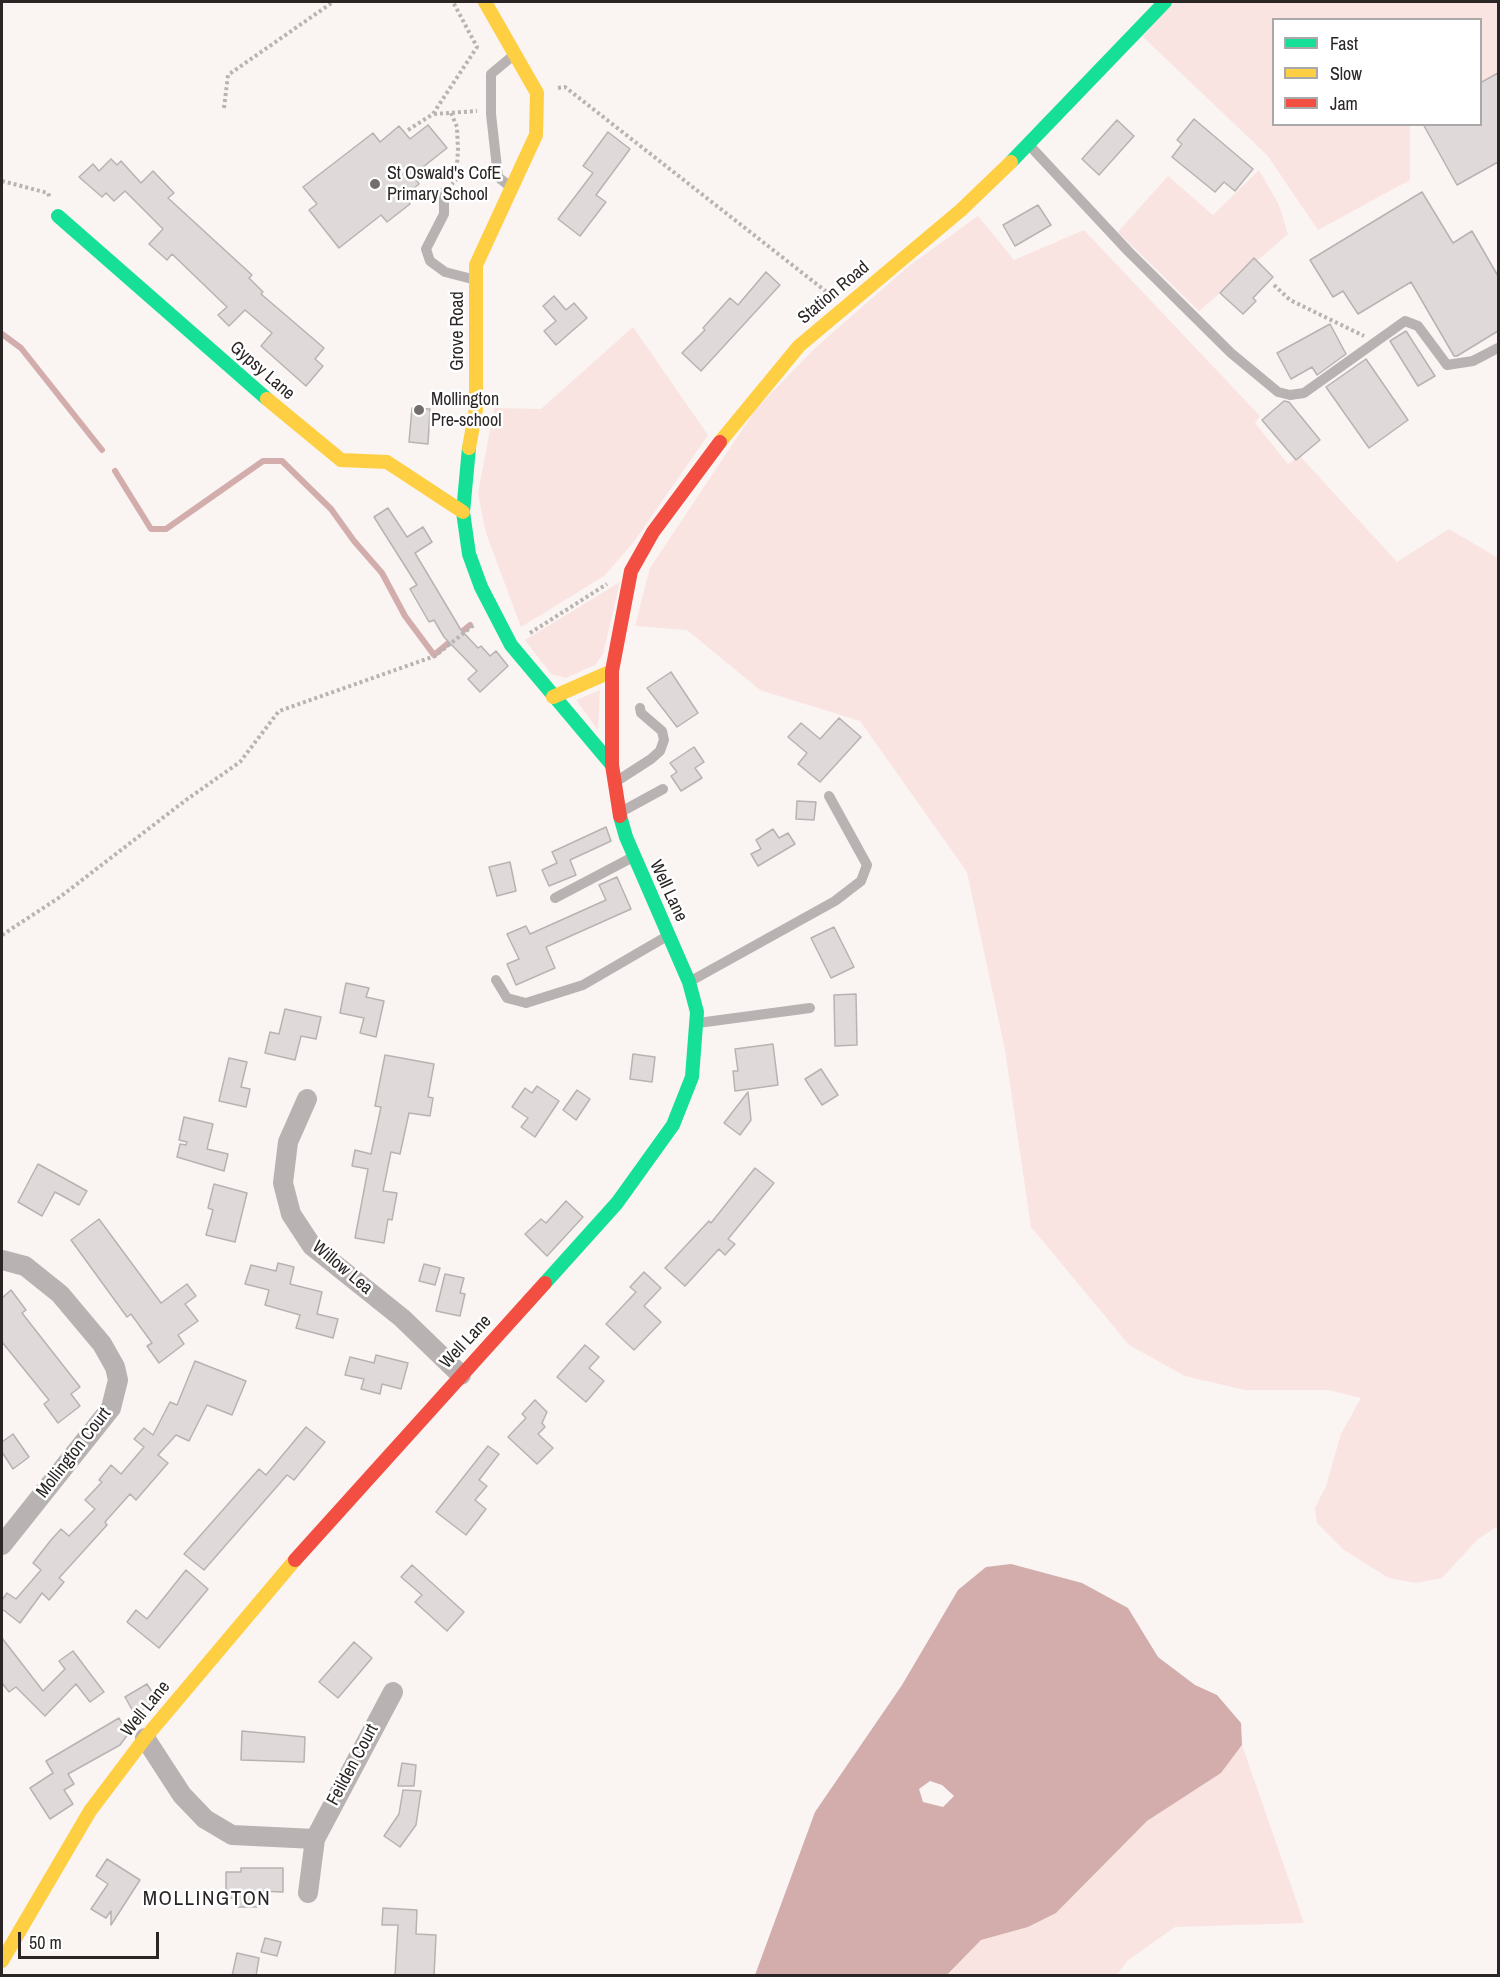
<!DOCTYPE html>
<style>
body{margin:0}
#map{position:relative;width:1500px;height:1977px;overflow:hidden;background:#faf4f3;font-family:"Archivo Narrow",sans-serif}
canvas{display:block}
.frame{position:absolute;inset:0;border:3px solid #2b2625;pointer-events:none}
.legend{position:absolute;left:1272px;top:18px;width:210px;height:108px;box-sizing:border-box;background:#fff;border:2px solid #aaa8a8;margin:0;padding:8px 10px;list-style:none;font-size:18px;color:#2b2625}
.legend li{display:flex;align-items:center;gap:12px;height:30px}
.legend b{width:30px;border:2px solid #aaa8a8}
.scale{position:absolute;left:18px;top:1932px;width:141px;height:27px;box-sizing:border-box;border:3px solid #2b2625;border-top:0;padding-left:8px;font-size:18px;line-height:21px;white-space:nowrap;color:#2b2625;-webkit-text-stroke:4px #fff;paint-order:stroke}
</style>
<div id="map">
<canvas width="1500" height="1977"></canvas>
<div class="frame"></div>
<ul class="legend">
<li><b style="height:8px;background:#16e098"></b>Fast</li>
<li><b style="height:8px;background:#ffcf43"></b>Slow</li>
<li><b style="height:8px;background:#f24e42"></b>Jam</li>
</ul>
<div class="scale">50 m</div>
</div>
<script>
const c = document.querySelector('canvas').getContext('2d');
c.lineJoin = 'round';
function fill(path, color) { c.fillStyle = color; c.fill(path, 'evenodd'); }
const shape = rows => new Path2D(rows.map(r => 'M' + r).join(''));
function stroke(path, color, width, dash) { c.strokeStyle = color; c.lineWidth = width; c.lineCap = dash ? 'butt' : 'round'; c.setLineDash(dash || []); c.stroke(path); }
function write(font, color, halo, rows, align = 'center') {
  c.font = font + ' "Archivo Narrow",sans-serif'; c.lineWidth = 5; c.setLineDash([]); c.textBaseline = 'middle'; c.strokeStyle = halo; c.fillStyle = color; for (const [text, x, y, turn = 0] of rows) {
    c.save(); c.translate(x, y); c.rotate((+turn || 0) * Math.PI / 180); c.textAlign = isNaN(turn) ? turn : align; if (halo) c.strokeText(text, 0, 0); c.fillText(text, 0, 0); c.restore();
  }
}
fill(shape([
 [1173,2,1498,2,1498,73,1481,83,1480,20,1274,20,1274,124,1410,125,1410,180,1318,230,1267,155,1142,36],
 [1259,170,1279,205,1288,234,1199,311,1118,232,1168,176,1213,215],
 [978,216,1014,260,1084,230,1260,416,1255,423,1288,464,1300,456,1397,562,1449,529,1498,558,1498,1526,1478,1539,1442,1578,1416,1583,1389,1578,1344,1550,1317,1523,1315,1508,1326,1486,1341,1434,1361,1398,1328,1390,1245,1390,1185,1376,1129,1345,1031,1227,1005,1050,967,872,860,721,760,690,687,630,635,626,650,568,756,409,815,348,910,265],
 [633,327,708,435,633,543,604,576,521,627,486,533,478,494,494,408,541,409],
 [620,582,603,654,595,665,566,678,551,674,525,640],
 [600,690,598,730,576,700],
 [1242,1745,1304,1923,1175,1927,1127,1961,1117,1975,947,1976,981,1940,1028,1927,1056,1913,1147,1821,1221,1773]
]), '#fae4e2');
fill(shape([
 [1011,1564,1082,1583,1128,1608,1158,1657,1195,1685,1217,1695,1241,1723,1242,1745,1221,1773,1147,1821,1056,1913,1028,1927,981,1940,947,1975,755,1975,815,1812,902,1685,958,1590,986,1567],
 [930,1781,942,1785,954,1796,943,1807,923,1802,919,1789]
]), '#d2adac');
stroke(shape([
 [2,334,21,348,102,450],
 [115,471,151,529,166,529,263,461,282,461,331,509,354,541,382,573,405,616,434,655,470,625]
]), '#d2adac', 6);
const building = shape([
 [1498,73,1498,162,1457,185,1423,124,1480,124,1480,83,1498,73],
 [1194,119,1253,169,1235,191,1224,182,1215,192,1172,157,1182,144,1177,140,1194,119],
 [1117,120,1134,136,1099,175,1082,159,1117,120],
 [428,125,447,148,413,175,419,184,404,196,410,204,387,222,381,215,339,248,309,210,317,204,303,187,373,133,380,142,399,126,410,139,428,125],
 [608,132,630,149,596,195,606,202,580,236,558,219,593,173,583,166,608,132],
 [111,159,117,165,121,161,141,183,153,171,174,193,168,198,252,275,249,278,263,292,261,294,324,348,315,359,323,366,306,386,261,346,272,333,245,310,229,326,218,315,227,307,172,254,167,260,149,244,163,229,125,191,114,201,106,193,102,197,79,177,93,164,99,171,111,159],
 [1422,192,1453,243,1472,231,1498,276,1498,331,1457,356,1454,356,1411,282,1358,314,1343,291,1333,297,1310,260,1422,192],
 [1038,205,1051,225,1015,246,1003,225,1038,205],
 [1254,258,1273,277,1253,298,1256,301,1243,314,1220,293,1254,258],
 [766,272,780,285,701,371,682,353,705,330,703,328,730,298,738,305,766,272],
 [554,296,566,310,574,303,587,318,556,345,544,331,556,321,543,306,554,296],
 [1330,324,1346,354,1317,375,1312,367,1291,379,1277,353,1330,324],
 [1406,331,1435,376,1418,386,1390,341,1406,331],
 [1366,359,1408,420,1369,448,1326,387,1366,359],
 [1284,401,1289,402,1320,440,1296,460,1262,420,1284,401],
 [412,408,430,409,428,444,409,442,412,408],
 [388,508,407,537,423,527,432,542,415,553,461,630,478,648,481,646,490,656,496,651,508,666,480,692,468,679,477,671,444,637,434,620,429,622,410,589,417,585,374,517,388,508],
 [671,672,698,713,677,727,647,688,671,672],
 [839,718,861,737,820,782,798,764,807,753,788,737,801,723,820,739,839,718],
 [694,747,704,762,695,768,702,778,681,791,671,776,677,772,670,763,694,747],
 [797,801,816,802,814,820,796,819,797,801],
 [606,827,611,841,570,860,576,875,549,886,542,870,557,863,552,852,606,827],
 [773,829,779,838,788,833,795,844,758,866,751,854,761,849,756,840,773,829],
 [510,862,516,891,497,896,489,867,510,862],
 [617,877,631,909,546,947,555,968,516,985,507,964,519,959,507,934,526,926,530,934,606,900,599,885,617,877],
 [834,927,854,967,831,978,811,938,834,927],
 [346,983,369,988,366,997,384,1001,376,1037,360,1033,364,1018,340,1013,346,983],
 [856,994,857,1045,835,1046,834,995,856,994],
 [285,1009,321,1017,316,1039,301,1036,295,1060,265,1053,270,1032,279,1034,285,1009],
 [773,1044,778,1085,735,1091,733,1071,738,1071,735,1049,773,1044],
 [633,1054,655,1057,652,1082,630,1079,633,1054],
 [385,1055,434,1064,428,1097,433,1098,430,1116,409,1113,400,1154,391,1152,383,1191,397,1193,392,1220,388,1219,384,1243,355,1238,368,1169,352,1166,355,1150,371,1154,381,1107,375,1106,385,1055],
 [229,1058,247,1062,241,1087,250,1089,246,1107,219,1101,229,1058],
 [821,1069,838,1095,822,1105,805,1079,821,1069],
 [537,1086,559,1101,535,1137,521,1127,528,1118,512,1107,525,1088,532,1093,537,1086],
 [577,1090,590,1099,576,1120,563,1110,577,1090],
 [748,1092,751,1120,740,1135,724,1123,748,1092],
 [184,1117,213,1124,207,1149,228,1154,224,1171,177,1157,180,1144,186,1145,187,1142,179,1140,184,1117],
 [38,1164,87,1191,79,1205,55,1192,42,1216,18,1202,38,1164],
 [755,1168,774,1183,728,1239,735,1244,725,1255,719,1249,685,1286,665,1268,709,1221,711,1223,755,1168],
 [214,1184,247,1193,235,1242,206,1235,213,1210,208,1208,214,1184],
 [566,1201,583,1217,547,1256,525,1234,541,1219,546,1223,566,1201],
 [99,1219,161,1303,187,1284,196,1296,185,1304,198,1321,178,1335,184,1344,159,1363,147,1346,152,1343,131,1314,127,1317,71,1240,99,1219],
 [278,1263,294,1267,290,1284,322,1292,317,1314,338,1319,333,1338,296,1328,300,1315,265,1305,269,1290,245,1284,251,1265,276,1271,278,1263],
 [424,1264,440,1268,435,1285,419,1281,424,1264],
 [644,1272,661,1288,644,1306,661,1322,634,1350,606,1324,636,1292,630,1287,644,1272],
 [445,1274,464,1278,460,1293,465,1294,460,1316,436,1311,445,1274],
 [11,1290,26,1310,22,1313,80,1387,71,1394,80,1406,58,1423,44,1404,49,1400,2,1342,2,1298,11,1290],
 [585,1345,599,1357,589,1368,604,1381,586,1402,557,1377,585,1345],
 [376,1355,408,1363,401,1389,382,1384,380,1394,361,1389,364,1379,345,1375,350,1357,374,1363,376,1355],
 [195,1361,246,1381,232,1415,207,1405,189,1441,176,1435,158,1455,168,1463,136,1500,130,1494,105,1522,107,1525,59,1578,64,1582,49,1600,42,1593,20,1623,2,1609,2,1600,7,1593,16,1599,41,1570,33,1563,51,1540,61,1529,69,1536,95,1509,85,1500,102,1482,99,1480,111,1465,121,1474,144,1447,134,1439,144,1428,153,1435,170,1402,177,1405,195,1361],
 [535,1400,547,1412,542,1423,545,1427,538,1434,553,1448,537,1464,508,1437,526,1418,522,1414,535,1400],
 [306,1427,325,1442,294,1480,287,1475,204,1570,184,1554,259,1469,266,1475,306,1427],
 [13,1434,29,1457,13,1469,2,1452,2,1442,13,1434],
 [488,1446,499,1454,479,1480,487,1486,475,1500,486,1509,466,1535,436,1512,488,1446],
 [412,1565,464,1612,447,1631,415,1602,422,1595,401,1577,412,1565],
 [186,1570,208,1589,159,1648,127,1622,136,1610,147,1619,186,1570],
 [2,1638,43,1691,65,1669,59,1661,73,1651,104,1692,90,1702,76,1684,45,1716,16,1687,9,1692,2,1683,2,1638],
 [354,1642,372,1658,338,1698,319,1682,354,1642],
 [147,1684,157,1700,135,1715,125,1697,147,1684],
 [119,1718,128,1734,120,1745,68,1774,74,1784,64,1790,73,1804,50,1819,30,1788,53,1773,46,1761,119,1718],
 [242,1731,305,1737,304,1762,241,1760,242,1731],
 [402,1763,416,1765,414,1786,398,1786,402,1763],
 [403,1790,421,1791,416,1825,400,1847,384,1836,399,1814,403,1790],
 [107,1859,140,1880,111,1925,111,1911,106,1918,91,1909,108,1884,96,1876,107,1859],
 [241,1868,283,1868,283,1892,257,1891,257,1907,238,1907,238,1898,226,1898,226,1872,241,1872,241,1868],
 [383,1908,417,1910,416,1934,436,1935,434,1976,395,1976,398,1925,382,1925,383,1908],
 [265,1938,281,1942,277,1956,261,1952,265,1938],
 [237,1953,259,1958,256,1976,232,1976,237,1953]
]);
fill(building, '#dfdad9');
stroke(building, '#b8b3b3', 1.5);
stroke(shape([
 [558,88,565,87,828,293],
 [224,108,228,75,333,2],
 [451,113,457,127,458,150,456,180,452,184],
 [434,114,477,111],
 [408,130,433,114,477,47,453,2],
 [2,181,48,193,50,198],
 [1274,285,1290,300,1364,336],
 [530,633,607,584],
 [2,935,60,897,186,800,240,762,279,711,435,656,475,624]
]), '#b9b3b2', 4, [3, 3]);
stroke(shape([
 [1030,146,1129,252,1231,353,1278,392,1290,395,1304,393,1405,321,1418,326,1447,365,1473,361,1498,348],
 [512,188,498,177,491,114,491,74,515,54],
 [444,192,444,214,426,249,430,261,445,272,476,280],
 [617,781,651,759,660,751,664,740,662,731,641,713,640,708],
 [619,813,663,789],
 [555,898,633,857],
 [496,980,507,998,526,1003,583,985,669,935],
 [689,982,835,901,861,881,867,865,829,796],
 [698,1023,810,1008]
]), '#b9b2b2', 10);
stroke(shape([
 [307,1099,288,1142,283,1183,291,1214,312,1246,402,1318,461,1375],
 [2,1260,25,1266,60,1294,102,1344,115,1367,118,1380,111,1408,2,1545],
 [145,1738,182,1795,205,1819,232,1835,315,1839,308,1893],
 [315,1839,393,1692]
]), '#b9b2b2', 20);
stroke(shape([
 [1011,162,1165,2],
 [58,216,267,399],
 [469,448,463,512,469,554,481,587,511,645,612,765],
 [545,1283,617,1203,673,1125,692,1077,697,1012,689,982,626,837,620,816]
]), '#16e098', 14);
stroke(shape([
 [267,399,341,460,387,462,463,512],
 [720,442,799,346,961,210,1011,162],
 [469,448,476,409,476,265,536,135,537,93,485,2],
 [553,697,612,671],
 [2,1961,90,1811,145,1738,295,1560]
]), '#ffcf43', 14);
stroke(shape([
 [620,816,612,765,612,671,631,571,653,532,720,442],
 [295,1560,545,1283]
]), '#f24e42', 14);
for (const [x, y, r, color] of [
 [375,184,6,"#736e6d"],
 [419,410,6,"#736e6d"]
]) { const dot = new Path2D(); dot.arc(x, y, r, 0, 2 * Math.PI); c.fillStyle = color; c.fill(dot); stroke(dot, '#fff', 2); }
write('18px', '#2b2625', '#fff', [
 ["St Oswald's CofE",387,174],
 ["Primary School",387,195],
 ["Mollington",431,400],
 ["Pre-school",431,421]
], 'left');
write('18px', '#2b2625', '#fff', [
 ["Station Road",834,293,-40],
 ["Grove Road",458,331,-90],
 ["Gypsy Lane",262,371,41],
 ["Well Lane",668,891,65],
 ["Willow Lea",342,1268,40],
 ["Well Lane",466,1342,-47],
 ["Mollington Court",74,1453,-52],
 ["Well Lane",146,1709,-51],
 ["Feilden Court",353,1765,-62]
]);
c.letterSpacing = '1.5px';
write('21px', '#2b2625', '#fff', [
 ["MOLLINGTON",207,1899]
]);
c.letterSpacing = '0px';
</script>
